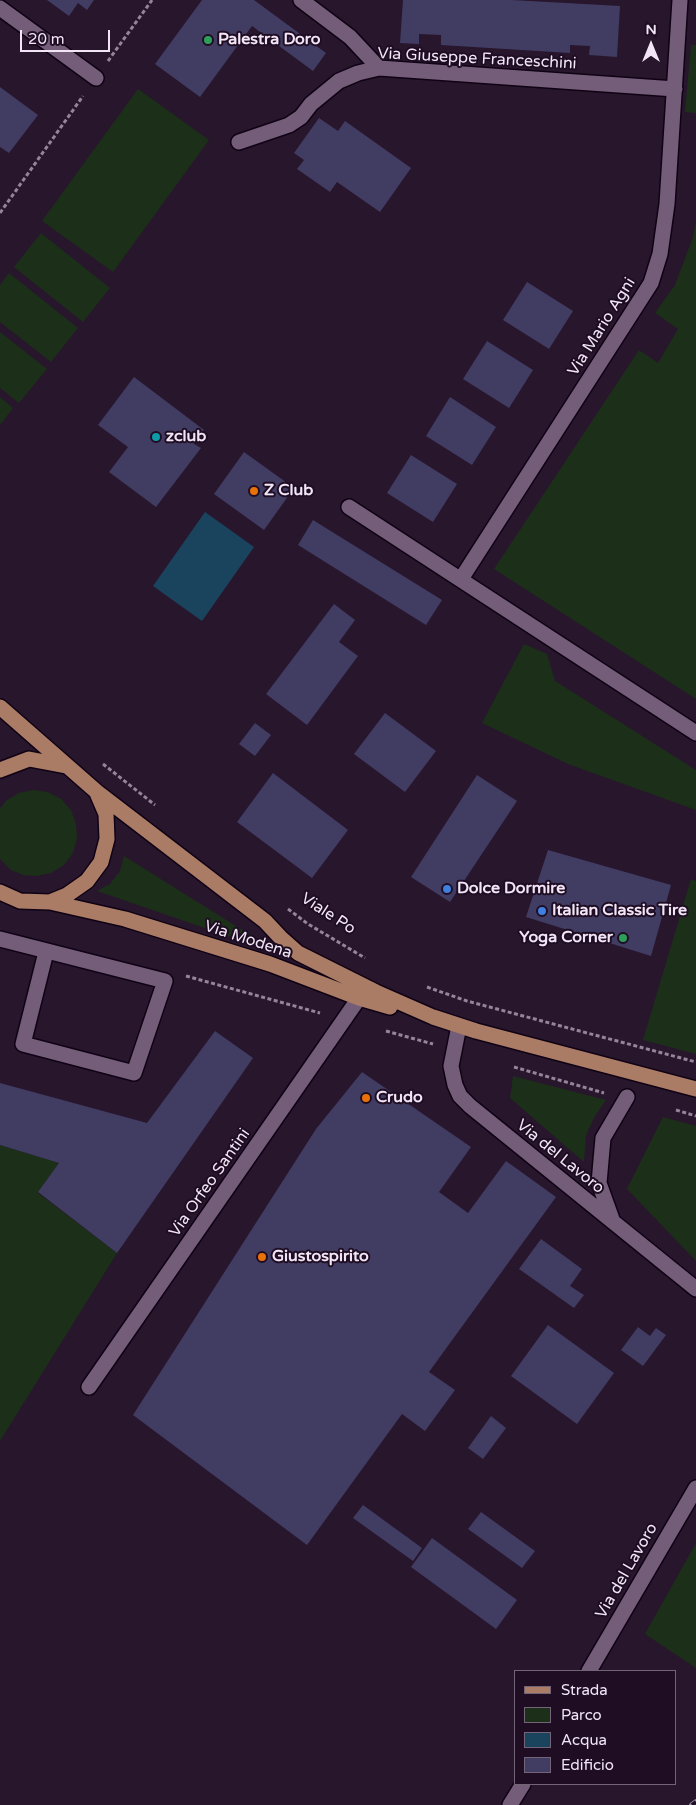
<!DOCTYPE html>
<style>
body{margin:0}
#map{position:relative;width:696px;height:1805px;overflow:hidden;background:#28162d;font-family:"Varela Round",sans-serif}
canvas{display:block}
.legend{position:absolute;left:514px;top:1670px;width:162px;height:115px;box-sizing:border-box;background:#1e0d23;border:1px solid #736477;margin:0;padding:6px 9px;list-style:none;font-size:15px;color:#f2e6f6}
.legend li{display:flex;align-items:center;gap:10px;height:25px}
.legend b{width:25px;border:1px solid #736477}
.north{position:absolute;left:626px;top:20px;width:50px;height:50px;-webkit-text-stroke:4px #1e0d23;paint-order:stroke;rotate:0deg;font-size:14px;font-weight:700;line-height:20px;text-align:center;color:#f2e6f6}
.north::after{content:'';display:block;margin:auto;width:18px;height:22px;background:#f2e6f6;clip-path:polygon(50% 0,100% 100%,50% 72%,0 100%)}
.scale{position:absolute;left:20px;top:30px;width:90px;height:22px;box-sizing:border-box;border:2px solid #f2e6f6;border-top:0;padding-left:6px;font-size:15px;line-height:18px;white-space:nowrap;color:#f2e6f6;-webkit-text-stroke:4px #1e0d23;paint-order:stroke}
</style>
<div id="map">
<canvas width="696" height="1805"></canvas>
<ul class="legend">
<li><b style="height:6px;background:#ab7c65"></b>Strada</li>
<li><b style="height:14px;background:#1c2f19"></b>Parco</li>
<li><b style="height:14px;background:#1a445e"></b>Acqua</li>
<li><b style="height:14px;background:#413c62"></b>Edificio</li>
</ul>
<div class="north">N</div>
<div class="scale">20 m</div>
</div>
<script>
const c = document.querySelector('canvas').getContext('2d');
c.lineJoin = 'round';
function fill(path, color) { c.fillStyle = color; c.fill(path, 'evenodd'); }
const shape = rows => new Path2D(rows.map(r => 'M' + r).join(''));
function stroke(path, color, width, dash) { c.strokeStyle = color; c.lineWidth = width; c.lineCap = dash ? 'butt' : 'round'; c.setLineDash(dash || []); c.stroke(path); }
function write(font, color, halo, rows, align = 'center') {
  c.font = font + ' "Varela Round",sans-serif'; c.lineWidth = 4; c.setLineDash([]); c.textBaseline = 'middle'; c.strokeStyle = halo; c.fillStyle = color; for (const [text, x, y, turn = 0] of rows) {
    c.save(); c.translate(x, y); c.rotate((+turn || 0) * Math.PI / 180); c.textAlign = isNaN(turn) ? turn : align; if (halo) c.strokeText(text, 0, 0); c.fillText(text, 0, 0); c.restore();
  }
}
fill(shape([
 [691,45,696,45,696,113,685,112],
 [138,89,209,140,113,272,42,221],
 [696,221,696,699,494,569,639,350,658,363,678,329,655,313,675,285,693,237],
 [41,233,110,288,83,322,14,267],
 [9,273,78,328,51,362,0,322,0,285],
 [0,332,47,369,19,403,0,388],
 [0,397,13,408,0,425],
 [524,644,547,654,555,681,696,770,696,810,568,764,482,723],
 [33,790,48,792,61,799,71,810,76,824,77,839,73,853,64,865,51,873,37,876,23,875,11,870,0,859,0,808,7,800,19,793],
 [124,856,263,943,263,948,97,891,110,884,120,871],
 [691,879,696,881,696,1054,643,1040],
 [513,1076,606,1100,595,1116,586,1135,584,1162,510,1098],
 [663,1117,696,1126,696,1261,627,1189],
 [0,1145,59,1163,38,1193,117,1253,0,1441],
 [696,1543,696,1668,645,1634]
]), '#1c2f19');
fill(shape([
 [205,512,254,547,202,621,153,586]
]), '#1a445e');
fill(shape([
 [47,0,94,0,87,10,78,3,69,16],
 [202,0,254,0,326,53,313,71,252,26,200,97,155,64],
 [403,0,512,0,620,6,617,57,589,55,590,46,570,45,570,53,441,45,441,35,419,34,419,44,400,43],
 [0,87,38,115,9,153,0,147],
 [319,118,338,131,345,121,411,168,380,212,337,182,330,192,297,169,304,160,294,153],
 [527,282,573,311,549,349,503,320],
 [487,341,533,370,509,408,463,379],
 [134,377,204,430,194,444,201,448,156,507,109,472,128,447,98,425],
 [450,397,496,427,472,465,426,436],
 [244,452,294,488,264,530,214,494],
 [411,455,457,484,433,522,387,493],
 [313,520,442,600,426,625,298,545],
 [334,604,355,620,339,642,358,656,307,725,266,694],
 [385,713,436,751,405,792,354,754],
 [255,723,271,735,255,756,239,744],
 [273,773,348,830,312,878,237,822],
 [477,775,517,801,450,902,411,877],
 [548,850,671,885,651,956,526,917],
 [215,1031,253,1058,117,1253,38,1192,59,1163,0,1145,0,1083,147,1123],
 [362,1072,471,1147,439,1192,468,1213,506,1161,556,1197,429,1372,455,1390,425,1431,402,1414,307,1545,133,1415,316,1129],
 [541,1239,582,1269,570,1286,584,1295,574,1308,519,1269],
 [548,1325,614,1373,577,1424,511,1376],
 [638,1327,650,1336,656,1328,666,1335,643,1366,621,1350],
 [491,1416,506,1428,483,1459,468,1448],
 [363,1505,422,1548,413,1561,353,1518],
 [481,1512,535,1551,522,1568,468,1529],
 [432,1538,517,1600,496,1629,411,1567]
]), '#413c62');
const minor = shape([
 [301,0,350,37,379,68],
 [0,8,96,78],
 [239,142,289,125,301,117,311,104,339,81,358,73,379,68,675,89],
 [349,507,696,733],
 [461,579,651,283,660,254,667,204,680,0],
 [0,939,165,981,134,1073,23,1044,46,952],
 [459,1026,451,1066,455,1085,460,1096,470,1106,696,1289],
 [613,1222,599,1183,603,1138,627,1097],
 [89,1387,359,998],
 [589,1671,696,1488],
 [510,1805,523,1784]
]);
const major = shape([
 [0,707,97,792,265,921,280,937,298,953,376,992,433,1017,476,1031,696,1089],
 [0,770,29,759,66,766],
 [0,892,20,901,50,902,125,919,270,964,359,998,390,1007],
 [50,902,67,895,87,881,101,862,107,839,106,814,97,793]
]);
stroke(minor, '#100215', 18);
stroke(major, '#100215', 18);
stroke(shape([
 [108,61,152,0],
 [0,213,83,96],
 [103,764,155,805],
 [288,909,308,924,365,958],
 [186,976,320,1013],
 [427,987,467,1001,696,1062],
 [386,1031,433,1044],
 [514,1067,604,1093],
 [676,1110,696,1116]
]), '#948598', 3, [4, 2.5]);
stroke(minor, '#735d78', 15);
stroke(major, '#ab7c65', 15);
const rail = shape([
 [692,1805,696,1802]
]);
stroke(rail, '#97889c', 5.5);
stroke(rail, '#1e0d23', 4, [11]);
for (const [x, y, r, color] of [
 [208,40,5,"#2e9e5b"],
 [156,437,5,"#0f9aa8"],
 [254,491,5,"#e8710a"],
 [447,889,5,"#3f7fe0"],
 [542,911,5,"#3f7fe0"],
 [623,938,5,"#2e9e5b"],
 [366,1098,5,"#e8710a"],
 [262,1257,5,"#e8710a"]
]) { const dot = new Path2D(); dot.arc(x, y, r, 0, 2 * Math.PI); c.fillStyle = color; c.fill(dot); stroke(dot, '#1e0d23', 2); }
write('bold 16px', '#f2e6f6', '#1e0d23', [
 ["Palestra Doro",218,40],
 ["zclub",166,437],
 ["Z Club",264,491],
 ["Dolce Dormire",457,889],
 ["Italian Classic Tire",552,911],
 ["Yoga Corner",613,938,"right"],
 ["Crudo",376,1098],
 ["Giustospirito",272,1257]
], 'left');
write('16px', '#f2e6f6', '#1e0d23', [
 ["Via Giuseppe Franceschini",477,59,3],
 ["Via Mario Agni",602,327,-58],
 ["Viale Po",328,914,33],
 ["Via Modena",248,940,18],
 ["Via del Lavoro",560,1157,39],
 ["Via Orfeo Santini",210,1183,-55],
 ["Via del Lavoro",627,1571,-60]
]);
</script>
